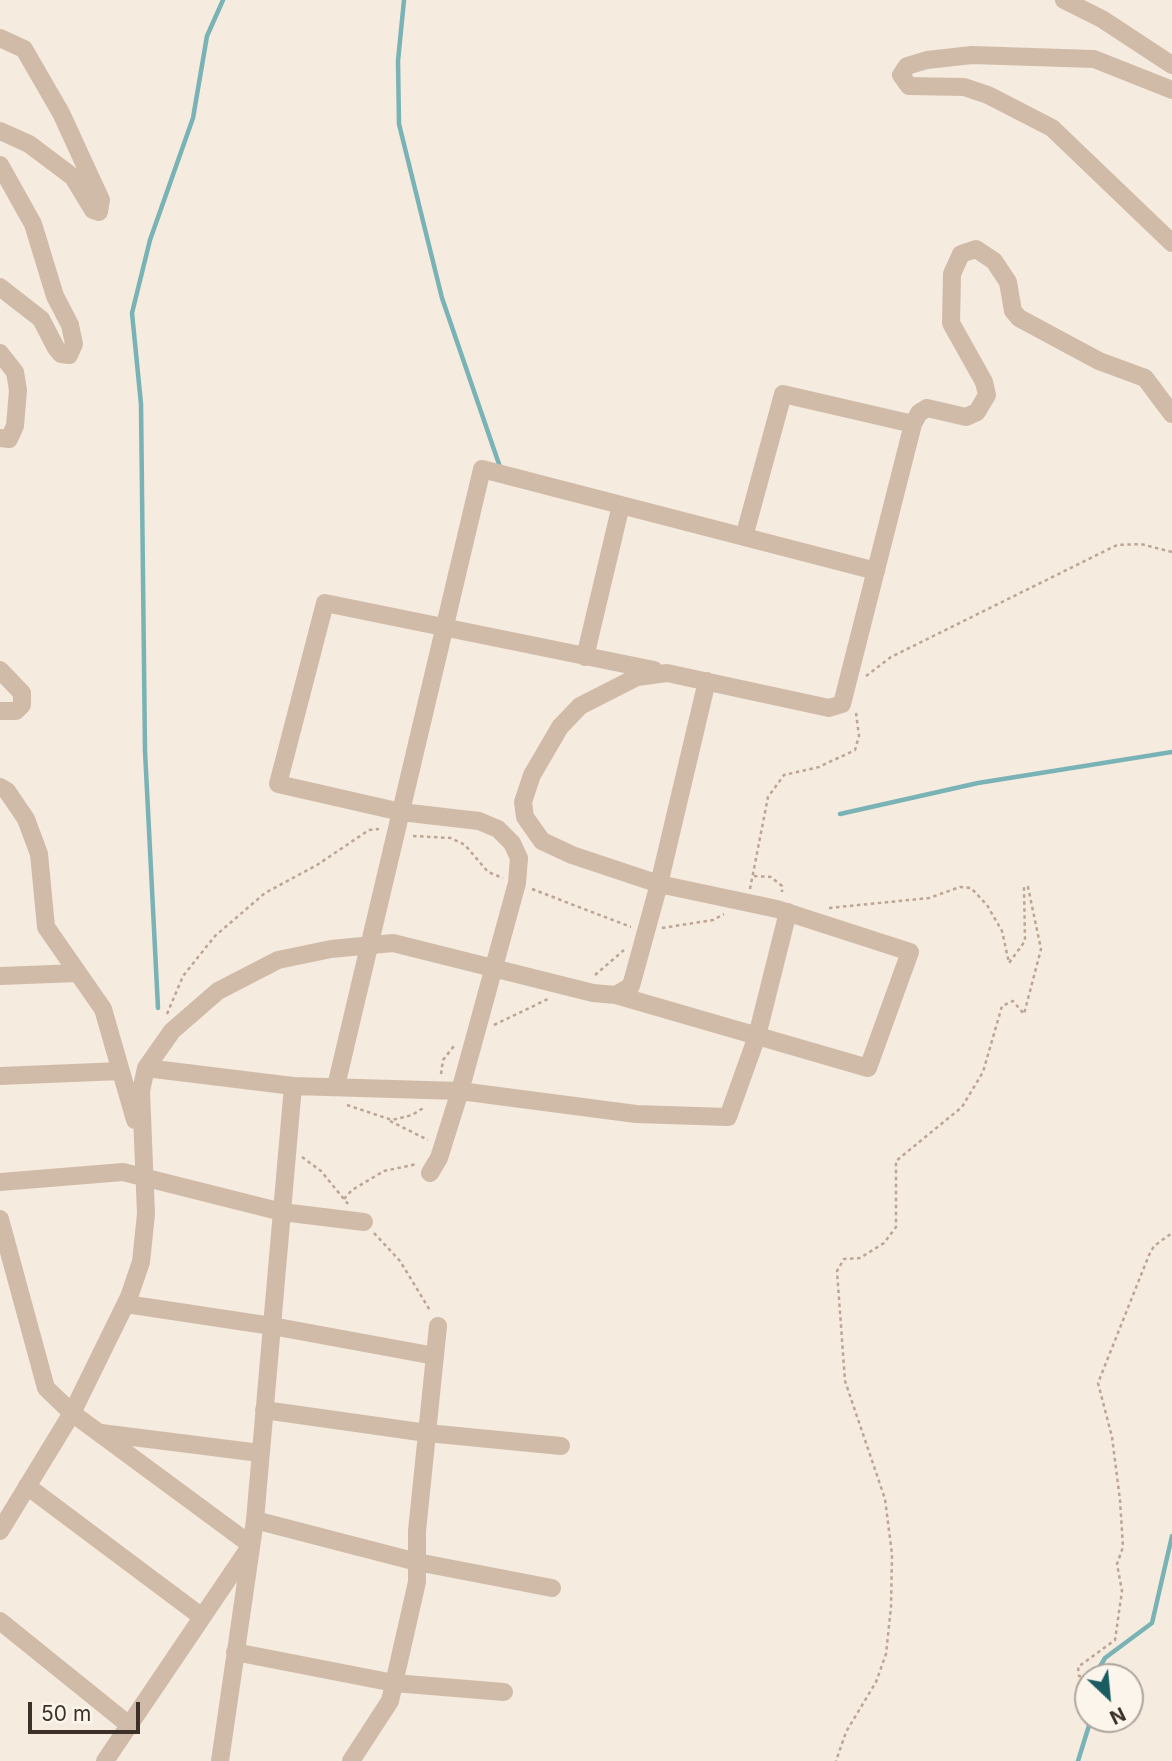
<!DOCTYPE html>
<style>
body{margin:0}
#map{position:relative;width:1172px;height:1761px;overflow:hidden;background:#f6ebdf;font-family:Inter,sans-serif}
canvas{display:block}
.north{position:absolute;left:1074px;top:1663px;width:70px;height:70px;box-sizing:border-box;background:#fcf5ec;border:2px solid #afa69e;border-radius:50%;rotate:154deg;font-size:19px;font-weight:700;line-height:28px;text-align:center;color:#3c3029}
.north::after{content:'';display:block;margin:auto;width:24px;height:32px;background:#195d63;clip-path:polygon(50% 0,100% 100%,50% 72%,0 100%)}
.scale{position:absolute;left:28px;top:1702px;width:112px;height:32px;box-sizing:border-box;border:4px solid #3c3029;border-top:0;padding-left:9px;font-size:21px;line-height:24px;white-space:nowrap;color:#3c3029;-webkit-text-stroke:5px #fcf5ec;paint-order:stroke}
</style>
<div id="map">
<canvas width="1172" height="1761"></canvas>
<div class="north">N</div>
<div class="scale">50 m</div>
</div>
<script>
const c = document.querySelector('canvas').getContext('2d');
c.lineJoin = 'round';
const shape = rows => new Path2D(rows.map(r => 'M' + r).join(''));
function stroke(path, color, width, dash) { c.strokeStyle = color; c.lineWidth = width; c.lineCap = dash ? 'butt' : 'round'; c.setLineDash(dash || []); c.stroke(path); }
stroke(shape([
 [404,0,398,61,399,124,442,298,500,467],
 [840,814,978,783,1172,752],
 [158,1008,145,751,141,404,132,313,150,240,193,118,207,36,223,0],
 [1094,1677,1105,1658,1152,1623,1172,1536],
 [1078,1761,1091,1719]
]), '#7ab3b6', 4.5);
stroke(shape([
 [866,676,891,657,1117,545,1141,544,1172,552],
 [413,836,451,838,465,845,488,872,503,878],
 [754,876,771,877,782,886,782,892],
 [532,889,631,927],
 [750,889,768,797,784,775,819,767,855,750,859,736,856,713],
 [829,908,929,898,960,887,971,888,987,905,1002,931,1009,963,1025,941,1024,887,1028,887,1041,949,1024,1014,1013,1001,1002,1006,983,1072,962,1107,896,1161,896,1227,884,1243,860,1258,844,1259,837,1271,845,1381,885,1499,892,1554,891,1607,886,1654,876,1682,846,1732,836,1761],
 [662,928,713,920,724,914],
 [595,975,624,950],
 [167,1014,183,976,215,936,265,893,317,865,369,830,379,829],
 [494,1025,548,999],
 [441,1074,443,1060,454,1046],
 [347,1105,392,1120,412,1115,425,1107],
 [390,1121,428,1140],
 [302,1157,321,1171,348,1204],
 [344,1199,352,1190,384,1171,417,1164],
 [374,1233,400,1261,431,1312],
 [1088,1677,1079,1676,1078,1667,1115,1640,1122,1591,1117,1564,1123,1547,1120,1500,1112,1437,1098,1383,1149,1255,1154,1246,1172,1233]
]), '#bca593', 2.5, [3.5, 3.5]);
stroke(shape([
 [1064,0,1102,19,1172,65],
 [0,38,24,49,61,113,101,200,99,212,93,210,73,177,29,144,0,131],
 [1172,90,1094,59,972,55,927,60,907,66,901,75,909,86,964,87,988,95,1052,128,1172,243],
 [0,165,33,224,55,296,70,325,74,344,69,355,61,354,56,348,41,319,0,287],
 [0,353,15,372,18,390,15,426,9,439,0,438],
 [744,537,783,394,913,424],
 [585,657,621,505],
 [0,670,22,693,22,705,16,711,0,711],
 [0,787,7,791,26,819,39,854,46,927,103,1009,135,1120],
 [0,976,78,973],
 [616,995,868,1068,910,952,777,909,659,884,707,681],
 [146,1068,293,1086],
 [0,1076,121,1071],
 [336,1086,482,469,876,571],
 [430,1173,439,1158,460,1091,517,883,519,858,512,843,498,829,479,821,401,812,278,784,325,603,654,670],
 [0,1182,123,1172,282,1212,364,1222],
 [0,1219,46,1388,72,1413,251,1545,105,1761],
 [126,1304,272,1326,435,1356],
 [264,1410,427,1433,561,1446],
 [101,1433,260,1453],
 [27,1486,202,1617],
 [255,1520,417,1562,552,1588],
 [0,1531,72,1413,129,1297,141,1262,146,1214,141,1091,146,1068,172,1031,218,991,278,960,331,949,393,943,593,993,616,995,631,986,659,884,572,855,542,841,525,817,523,802,532,775,560,727,580,706,637,677,667,673,829,708,842,704,913,424,919,413,927,408,966,417,977,412,987,395,984,382,951,323,952,274,961,254,976,249,994,261,1008,282,1013,311,1019,318,1099,361,1145,378,1172,414],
 [0,1621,129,1725],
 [235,1652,394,1683,504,1692],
 [220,1761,255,1520,293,1086,460,1091,636,1114,728,1117,757,1036,788,912],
 [351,1761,390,1701,417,1582,417,1531,438,1326]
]), '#d0bba9', 18);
</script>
